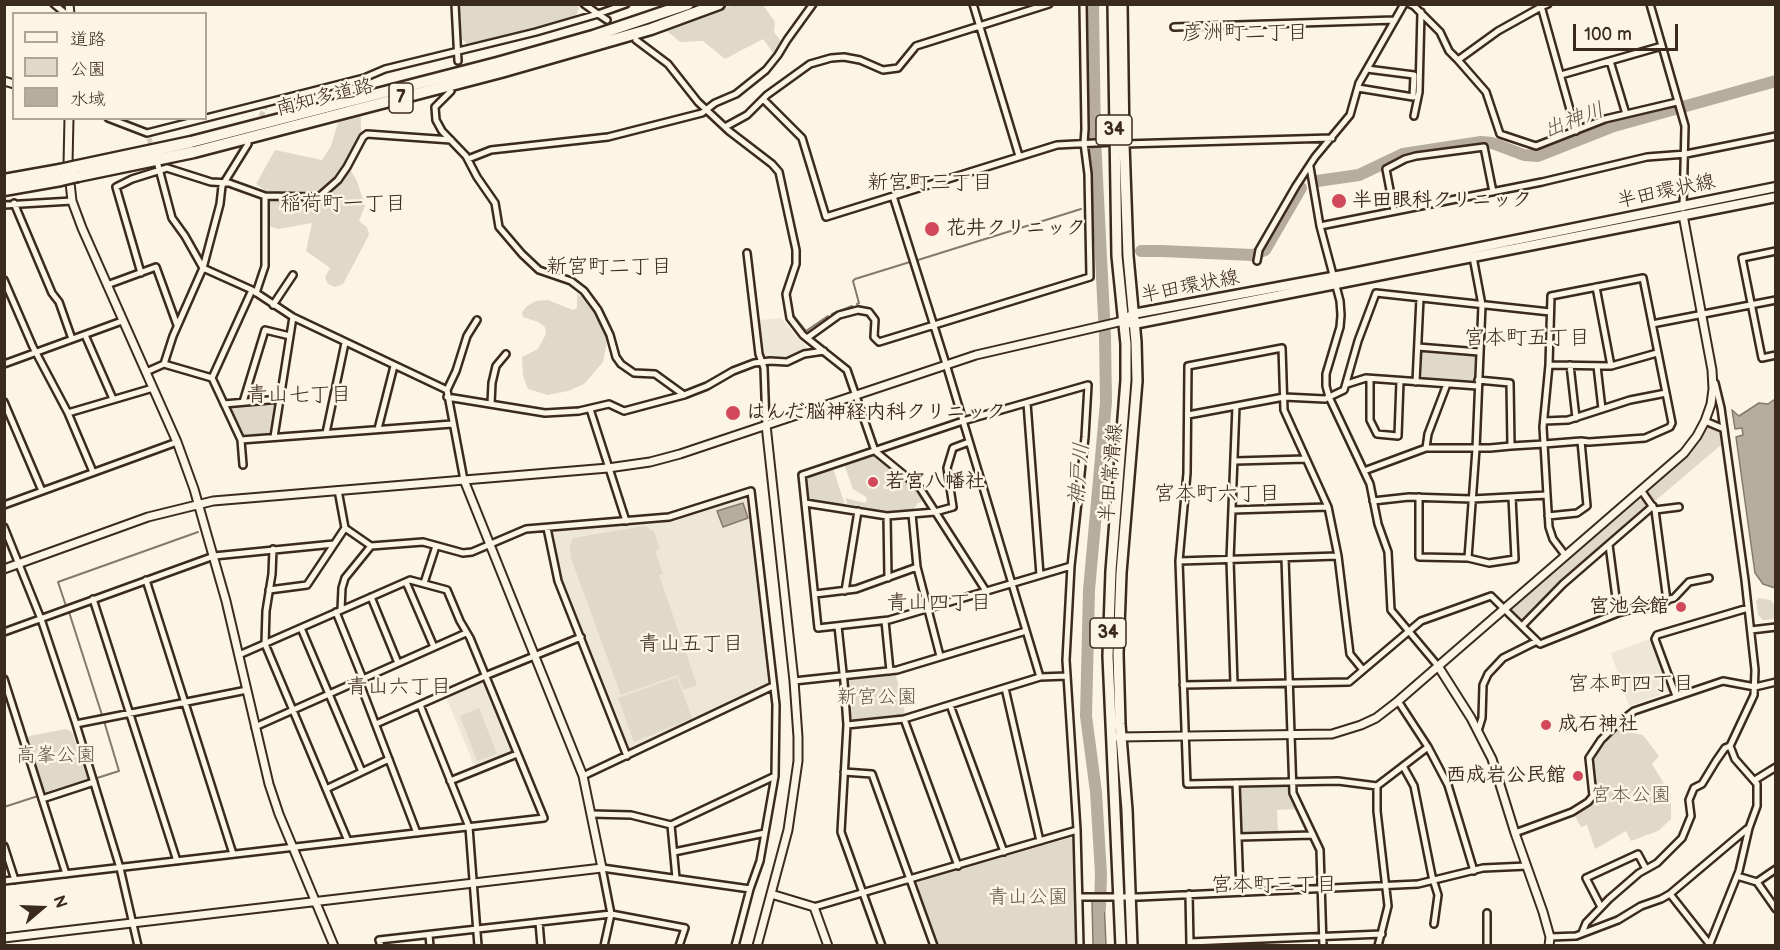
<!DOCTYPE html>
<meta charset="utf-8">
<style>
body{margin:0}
#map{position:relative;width:1780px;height:950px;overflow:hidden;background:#fcf5e5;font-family:"Balsamiq Sans","Klee One",sans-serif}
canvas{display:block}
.frame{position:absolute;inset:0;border:6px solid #3b2a1e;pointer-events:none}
.legend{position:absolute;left:12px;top:12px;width:195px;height:108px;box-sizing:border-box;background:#fcf5e5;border:2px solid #afa495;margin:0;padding:8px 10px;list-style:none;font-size:18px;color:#3b2a1e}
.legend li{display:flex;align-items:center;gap:12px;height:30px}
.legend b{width:30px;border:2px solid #afa495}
.north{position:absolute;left:12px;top:878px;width:60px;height:60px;-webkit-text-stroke:4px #fcf5e5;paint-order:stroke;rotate:71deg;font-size:16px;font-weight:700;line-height:24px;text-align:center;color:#3b2a1e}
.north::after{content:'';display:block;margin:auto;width:21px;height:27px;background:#3b2a1e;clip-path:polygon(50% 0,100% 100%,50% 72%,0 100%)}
.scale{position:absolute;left:1573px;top:24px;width:105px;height:27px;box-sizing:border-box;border:3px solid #3b2a1e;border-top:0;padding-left:8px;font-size:18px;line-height:21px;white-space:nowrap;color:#3b2a1e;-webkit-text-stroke:4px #fcf5e5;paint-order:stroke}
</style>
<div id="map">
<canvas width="1780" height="950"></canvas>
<div class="frame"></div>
<ul class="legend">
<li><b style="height:8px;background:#fcf5e5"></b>道路</li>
<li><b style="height:16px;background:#e0d8c8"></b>公園</li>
<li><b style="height:16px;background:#b7ad9e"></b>水域</li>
</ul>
<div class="north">N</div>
<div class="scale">100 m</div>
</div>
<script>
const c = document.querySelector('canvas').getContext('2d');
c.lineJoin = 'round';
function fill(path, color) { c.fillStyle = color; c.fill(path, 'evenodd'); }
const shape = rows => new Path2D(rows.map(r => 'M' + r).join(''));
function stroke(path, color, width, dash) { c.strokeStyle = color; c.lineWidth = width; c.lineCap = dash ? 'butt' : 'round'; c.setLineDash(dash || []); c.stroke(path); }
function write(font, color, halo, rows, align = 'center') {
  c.font = font + ' "Balsamiq Sans","Klee One",sans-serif'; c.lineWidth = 5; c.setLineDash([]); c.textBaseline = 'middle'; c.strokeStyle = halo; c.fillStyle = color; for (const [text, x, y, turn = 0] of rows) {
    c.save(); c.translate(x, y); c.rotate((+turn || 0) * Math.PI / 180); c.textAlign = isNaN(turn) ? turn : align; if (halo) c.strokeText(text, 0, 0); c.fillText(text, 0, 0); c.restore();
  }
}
fill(shape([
 [781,318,807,348,790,356,767,357,764,353,760,320],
 [747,495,750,497,770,684,629,750,562,581,553,530,669,521],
 [1650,639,1669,692,1629,706,1611,653],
 [481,681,486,682,513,750,512,753,475,767,446,697]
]), '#eee6d6');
fill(shape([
 [575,4,579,8,576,16,524,32,467,44,462,39,460,12,457,5],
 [733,5,763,5,775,22,774,32,781,41,774,54,763,39,725,59,703,41,680,42,667,31],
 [361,114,361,133,345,168,351,171,357,181,365,206,359,221,367,227,369,235,343,284,335,287,328,284,325,277,330,268,306,251,312,223,279,229,267,226,267,192,256,184,275,150,322,160,331,146,339,119],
 [577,294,585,298,594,310,608,337,603,362,584,384,568,391,548,395,528,389,523,376,522,357,538,349,546,334,545,327,538,322,523,317,522,312,527,306,536,301,548,300,573,310,577,308],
 [1424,350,1473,354,1475,357,1474,380,1472,382,1422,379,1422,351],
 [274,402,276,404,272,432,269,434,242,435,231,409,233,405],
 [1709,425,1720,431,1721,445,1655,501,1647,492,1688,455],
 [871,455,876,456,917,491,924,501,918,503,913,510,889,511,847,504,845,498,865,503,867,501,866,497,853,489,844,464],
 [833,468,845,505,810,500,807,498,806,476],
 [1640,497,1648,506,1560,582,1523,619,1520,620,1511,608],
 [645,526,654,532,660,549,655,551,663,574,659,575,697,685,683,690,678,675,621,695,571,558,570,546,573,538],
 [1759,598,1771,600,1775,606,1775,619,1763,620,1758,615,1756,601],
 [896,675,905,714,853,720,850,718,848,683,850,680],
 [677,677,692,718,634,742,618,698],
 [479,708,497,754,477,761,460,716],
 [66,729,72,732,88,779,44,793,27,739,29,736],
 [1616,730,1643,735,1659,756,1652,764,1671,795,1671,819,1658,831,1631,841,1626,831,1595,849,1587,825,1581,827,1573,813,1591,805,1595,801,1597,796,1592,759],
 [1242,786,1288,786,1297,809,1277,810,1278,832,1243,833,1241,831,1240,789],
 [1073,837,1076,945,939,945,917,884,918,881]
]), '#e0d8c8');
const water = shape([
 [1775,399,1776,399,1775,588,1763,584,1755,573,1736,437,1743,435,1742,428,1735,429,1732,410,1739,416,1759,403,1768,404,1775,399],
 [743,503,748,518,723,527,717,511,743,503],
 [1092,900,1104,900,1106,945,1093,945,1092,900]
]);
fill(water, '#b7ad9e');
stroke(water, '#85796b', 1.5);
stroke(shape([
 [918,260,1081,209],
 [857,304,859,303,853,281,855,279,910,262],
 [832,314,852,306],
 [794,316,806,331,828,316],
 [66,606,58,582,198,532],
 [69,612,102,715],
 [97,778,119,771,104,721],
 [46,794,88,781],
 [4,807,38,796]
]), '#85796b', 2);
stroke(shape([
 [1093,4,1095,139,1105,336,1106,402,1089,590,1086,716,1096,792,1101,874,1100,908],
 [1317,181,1359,175,1403,154,1481,142,1492,143,1524,155,1538,156,1614,126,1776,81],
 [1141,251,1162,251,1253,255,1265,250,1301,188]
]), '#b7ad9e', 12);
stroke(shape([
 [258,123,267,103],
 [149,138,153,151]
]), '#d5ccbd', 5, [5, 2.5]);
const minor = shape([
 [54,4,66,14],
 [455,4,458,61],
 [584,4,598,14,626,4],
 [973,4,1019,156],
 [1410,4,1414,6,1440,32,1449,51,1458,60,1498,31,1541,7,1548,4],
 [1650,4,1685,126,1683,208],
 [1541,6,1576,131],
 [1174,27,1395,20],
 [636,40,668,64,698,102,729,131,772,164,779,172,796,250,796,264,786,294,790,318,803,335,847,370,875,451,920,488,986,591],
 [1458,60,1486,92,1500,134,1536,146,1605,119,1677,102],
 [1610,61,1626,114],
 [1561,75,1662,46],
 [1358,88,1413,97,1414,75,1367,69],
 [451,91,435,107,436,120,442,131,466,156,477,177,495,203,499,227,522,254,539,270,571,281,584,291,598,310,610,335,616,357,621,364,634,373,655,374,684,395],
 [763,99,802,138,826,217,1057,145,1114,142],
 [1414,116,1419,92,1421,12],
 [108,118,147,133,364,78,385,69,536,32,598,14,607,20],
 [725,127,747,115,767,95,810,64,831,58,844,57,860,60,883,70,898,68,916,46,1049,4],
 [1124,144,1332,138],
 [468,159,491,150,608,137,702,113,715,103,736,94,766,70,778,55,787,40,813,4],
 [158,165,172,218,185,236,203,268,252,290,293,317,447,390,464,480],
 [1310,167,1320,226,1340,301,1341,315,1340,327,1326,374,1326,386,1329,397,1370,484,1378,524,1388,552,1391,610,1438,666],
 [893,196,946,364,1040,677],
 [14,203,52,293,59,302,72,339],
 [4,205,72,201],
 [1394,211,1386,169,1405,159,1416,156,1484,147,1493,192],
 [1320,226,1542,182,1647,157,1686,154,1776,136],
 [1776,251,1742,258,1762,358,1776,355],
 [747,253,759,354,764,368,766,425],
 [1257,261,1259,250,1296,186,1315,157,1350,115,1359,83,1404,4],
 [141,273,116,187,132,179,167,168,211,182,229,183,265,196,315,197,321,195,338,180,347,167,363,137,367,134,451,140],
 [4,280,33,347,68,413,93,472],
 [107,285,156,267,177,325],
 [1596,287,1611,366],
 [256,293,265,266,265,196],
 [273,305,293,275],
 [1652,324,1776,300],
 [85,335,113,399],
 [807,338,839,315,858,310,869,312,875,320,874,337,879,342,1090,277,1088,174,1084,143,1085,129,1083,4],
 [1418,347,1479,352],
 [4,364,122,321],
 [164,364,212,378],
 [1549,365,1611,366,1657,353],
 [1570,365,1576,418],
 [1597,366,1602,409],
 [146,372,164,364,173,336,203,268,220,204,222,186,248,144],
 [1370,379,1370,420,1377,434,1398,436,1400,381],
 [1478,380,1510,383,1511,446],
 [1416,382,1420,298],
 [1347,384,1366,378,1478,386],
 [447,390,456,371,467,336,477,320],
 [447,397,545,413,579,411,609,404,624,411,684,395,707,386,733,371,754,363,770,361,787,362,804,354,824,351],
 [4,402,42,491],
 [243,402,265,330,290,336],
 [1027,403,1040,575],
 [224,404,280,399],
 [491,404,492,383,496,366,506,354],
 [590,409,626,521],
 [68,413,153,388],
 [1188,415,1284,397,1325,399,1344,390,1358,341,1376,293,1550,312],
 [1544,421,1568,420,1630,400,1666,393],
 [1705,421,1724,429],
 [378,429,394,366],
 [326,433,345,343],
 [274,437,293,317],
 [241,440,452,424],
 [1426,448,1428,434,1447,384],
 [1235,461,1306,459],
 [243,465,241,440,212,378,252,290],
 [1364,471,1426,448,1490,448,1511,446,1544,444,1581,441,1589,442,1645,438,1670,427,1672,423,1643,278,1551,296,1549,365,1543,427,1547,495,1549,527,1553,539,1565,555],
 [338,490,345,528,371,546,423,542,463,553,472,552,526,529,669,517,751,491,776,705,775,776,760,861,750,889,735,946],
 [1641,490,1655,510,1667,601],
 [1419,497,1419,557,1468,558,1489,563,1515,559,1512,497],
 [1373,501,1409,497,1472,499,1547,495],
 [805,503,887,516,935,512,953,507,947,468,953,448,969,442],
 [4,505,177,442],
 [1232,510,1328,507],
 [1655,510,1679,507],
 [912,514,917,567,940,656],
 [887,516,888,578],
 [1548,516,1577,513,1587,506,1581,441],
 [4,527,41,619,76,724,120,868,138,946],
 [547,528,558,581,627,756],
 [1609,545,1618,613],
 [273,549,272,574,266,611,265,644,348,841],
 [1285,558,1293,793,1320,850,1323,946],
 [1468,558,1476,449,1482,305,1473,257],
 [1179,561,1338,556],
 [1071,566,889,620,818,628,802,475,963,421,1088,385,1085,437,1071,566,1066,660,1077,830,1080,946],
 [146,580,233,854],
 [406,582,434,647],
 [424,583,436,546],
 [269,590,307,585,345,528],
 [845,591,858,511],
 [815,594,856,589,917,567],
 [371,597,398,663],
 [93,599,177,861],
 [341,610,342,588,345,578,371,546],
 [336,612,363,679],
 [885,621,890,671],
 [838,626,844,682,847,725,841,832,882,946],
 [1522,626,1563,584,1653,506],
 [301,628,362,772],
 [1751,630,1776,627],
 [4,632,214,556,334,544],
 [1363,670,1350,654,1338,556,1328,507,1284,410,1282,348,1188,366,1187,473,1179,561,1187,784,1338,781,1377,786],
 [4,679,66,874],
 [359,681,417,833],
 [794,681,897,670,1026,631],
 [1234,684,1230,560,1236,406],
 [1183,685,1349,682,1421,621,1491,596,1540,644,1618,613,1674,598,1689,582,1709,578],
 [1005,688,1040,841],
 [1676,696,1655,639,1657,635,1748,608],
 [1398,701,1428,747,1448,785,1474,871],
 [420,705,469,827,478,946],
 [950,705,1004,852],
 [904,719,958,866],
 [76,724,247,690],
 [376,724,485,676,581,637],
 [847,725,904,719,1040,677,1067,676],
 [255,727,466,633],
 [1478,731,1482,718,1483,685,1488,674,1503,658,1537,641],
 [1403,766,1414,786,1432,876,1438,895,1434,924],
 [844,772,872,774,934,946],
 [583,776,773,686],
 [1755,780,1776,767],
 [450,781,517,754],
 [1236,783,1240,892],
 [326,789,389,759],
 [42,799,94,782],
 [591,814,631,815,671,825,775,776],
 [671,825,676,878],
 [1515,833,1572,812,1588,802,1593,796,1589,758,1601,740,1615,726,1634,711,1723,681,1755,687,1776,682],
 [1238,837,1313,835],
 [4,846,15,880],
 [674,852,765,833],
 [1776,869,1757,882,1776,909],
 [1737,876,1757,882],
 [4,881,544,818,470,638,460,621,447,590,410,580,239,655],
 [1189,894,1190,944],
 [1670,894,1711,946],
 [1079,897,1139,897,1418,884,1483,868,1527,866],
 [814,907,1077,830],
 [1601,907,1586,878,1638,854,1646,869],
 [1487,913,1487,946],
 [539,922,541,946],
 [1582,933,1586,923,1609,899,1639,873,1657,863,1682,838,1691,816,1689,800,1694,788,1702,784,1716,761,1725,748,1730,746],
 [429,935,430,946],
 [1550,937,1576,936,1618,920,1641,906,1661,899,1670,894,1747,829],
 [1190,942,1382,934],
 [381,946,379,940,611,914,685,928,679,946],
 [604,946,611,914,602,868,750,889],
 [1378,946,1388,906,1377,811,1377,786,1428,747],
 [1709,946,1739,871,1749,828,1757,806,1757,784,1735,759,1730,746,1754,695,1755,670,1745,580,1721,408,1715,383]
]);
const tertiary = shape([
 [69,4,70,14],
 [4,81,14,84],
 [69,118,68,164,72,201,82,228,177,442,194,489,226,601,269,784,279,814,334,946],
 [4,569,148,517,213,501,608,468,650,462,680,454,976,355,1123,321],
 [1438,666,1471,718,1492,759,1515,833,1543,912,1550,937,1549,946],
 [1118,737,1332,734,1361,725,1376,718,1398,701,1684,453,1697,436,1705,421,1711,404,1713,389,1712,370,1683,215],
 [771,894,814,907,828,946],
 [4,938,602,868,583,776,464,480],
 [757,946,788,830,798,761,798,737,794,681,766,425]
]);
const secondary = shape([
 [1123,321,1133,314,1348,274,1776,187],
 [1129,323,1134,324,1776,197]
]);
const primary = shape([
 [1113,4,1117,256,1126,344,1126,380,1111,571,1108,656,1121,946],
 [1122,4,1124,144,1128,256,1136,342,1137,381,1121,573,1118,654,1120,724,1127,810,1132,946]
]);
const motorway = shape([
 [78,166,191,142,497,63,593,36,688,4],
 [78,176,194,152,501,72,651,29,719,4],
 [4,180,60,170],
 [4,190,61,180]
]);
stroke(minor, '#3b2a1e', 10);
stroke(tertiary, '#3b2a1e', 11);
stroke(secondary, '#3b2a1e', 13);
stroke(primary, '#3b2a1e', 14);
stroke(motorway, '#3b2a1e', 15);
stroke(minor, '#fcf5e5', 5);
stroke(tertiary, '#fcf5e5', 7);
stroke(secondary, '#fcf5e5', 8);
stroke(primary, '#fcf5e5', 9);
stroke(motorway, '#fcf5e5', 10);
const motorwayBridge = shape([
 [60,170,78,166],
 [61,180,78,176]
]);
stroke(motorwayBridge, '#3b2a1e', 15, []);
stroke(motorwayBridge, '#fcf5e5', 10);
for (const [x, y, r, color] of [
 [1339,201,8,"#d1495b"],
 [932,229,8,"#d1495b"],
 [733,413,8,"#d1495b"],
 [873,482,6,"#d1495b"],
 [1681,607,6,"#d1495b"],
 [1546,725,6,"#d1495b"],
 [1578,776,6,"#d1495b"]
]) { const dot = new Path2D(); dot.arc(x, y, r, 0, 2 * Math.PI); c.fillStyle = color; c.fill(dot); stroke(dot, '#fcf5e5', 2); }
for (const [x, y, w] of [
 [401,98,24],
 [1114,130,36],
 [1108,633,36]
]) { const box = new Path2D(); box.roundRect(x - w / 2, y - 15, w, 30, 4.5); c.fillStyle = '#fcf5e5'; c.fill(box); stroke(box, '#3b2a1e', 1.5); }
write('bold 18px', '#3b2a1e', null, [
 ["7",401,98],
 ["34",1114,130],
 ["34",1108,633]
]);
write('20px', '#3b2a1e', '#fcf5e5', [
 ["南知多道路",325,98,-14],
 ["半田環状線",1666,192,-12],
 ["半田環状線",1190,287,-11],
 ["半田常滑線",1112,473,-85]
]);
write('bold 20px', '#3b2a1e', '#fcf5e5', [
 ["半田眼科クリニック",1352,201],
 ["花井クリニック",946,229],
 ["はんだ脳神経内科クリニック",746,413],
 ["若宮八幡社",885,482],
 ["宮池会館",1669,607,"right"],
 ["成石神社",1558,725],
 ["西成岩公民館",1566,776,"right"]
], 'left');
write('20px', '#645648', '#fcf5e5', [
 ["新宮公園",877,698],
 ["高峯公園",56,756],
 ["宮本公園",1631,796],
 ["青山公園",1028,898]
]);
write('21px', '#3b2a1e', '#fcf5e5', [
 ["彦洲町二丁目",1245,34],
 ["新宮町三丁目",930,184],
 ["稲荷町一丁目",343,205],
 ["新宮町二丁目",609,268],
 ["宮本町五丁目",1527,339],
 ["青山七丁目",299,396],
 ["宮本町六丁目",1217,495],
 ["青山四丁目",939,604],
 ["青山五丁目",691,645],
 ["宮本町四丁目",1631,685],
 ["青山六丁目",399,688],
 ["宮本町三丁目",1274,886]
]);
write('italic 21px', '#605144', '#fcf5e5', [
 ["出神川",1574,121,-21],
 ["神戸川",1080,474,-85]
]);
</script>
